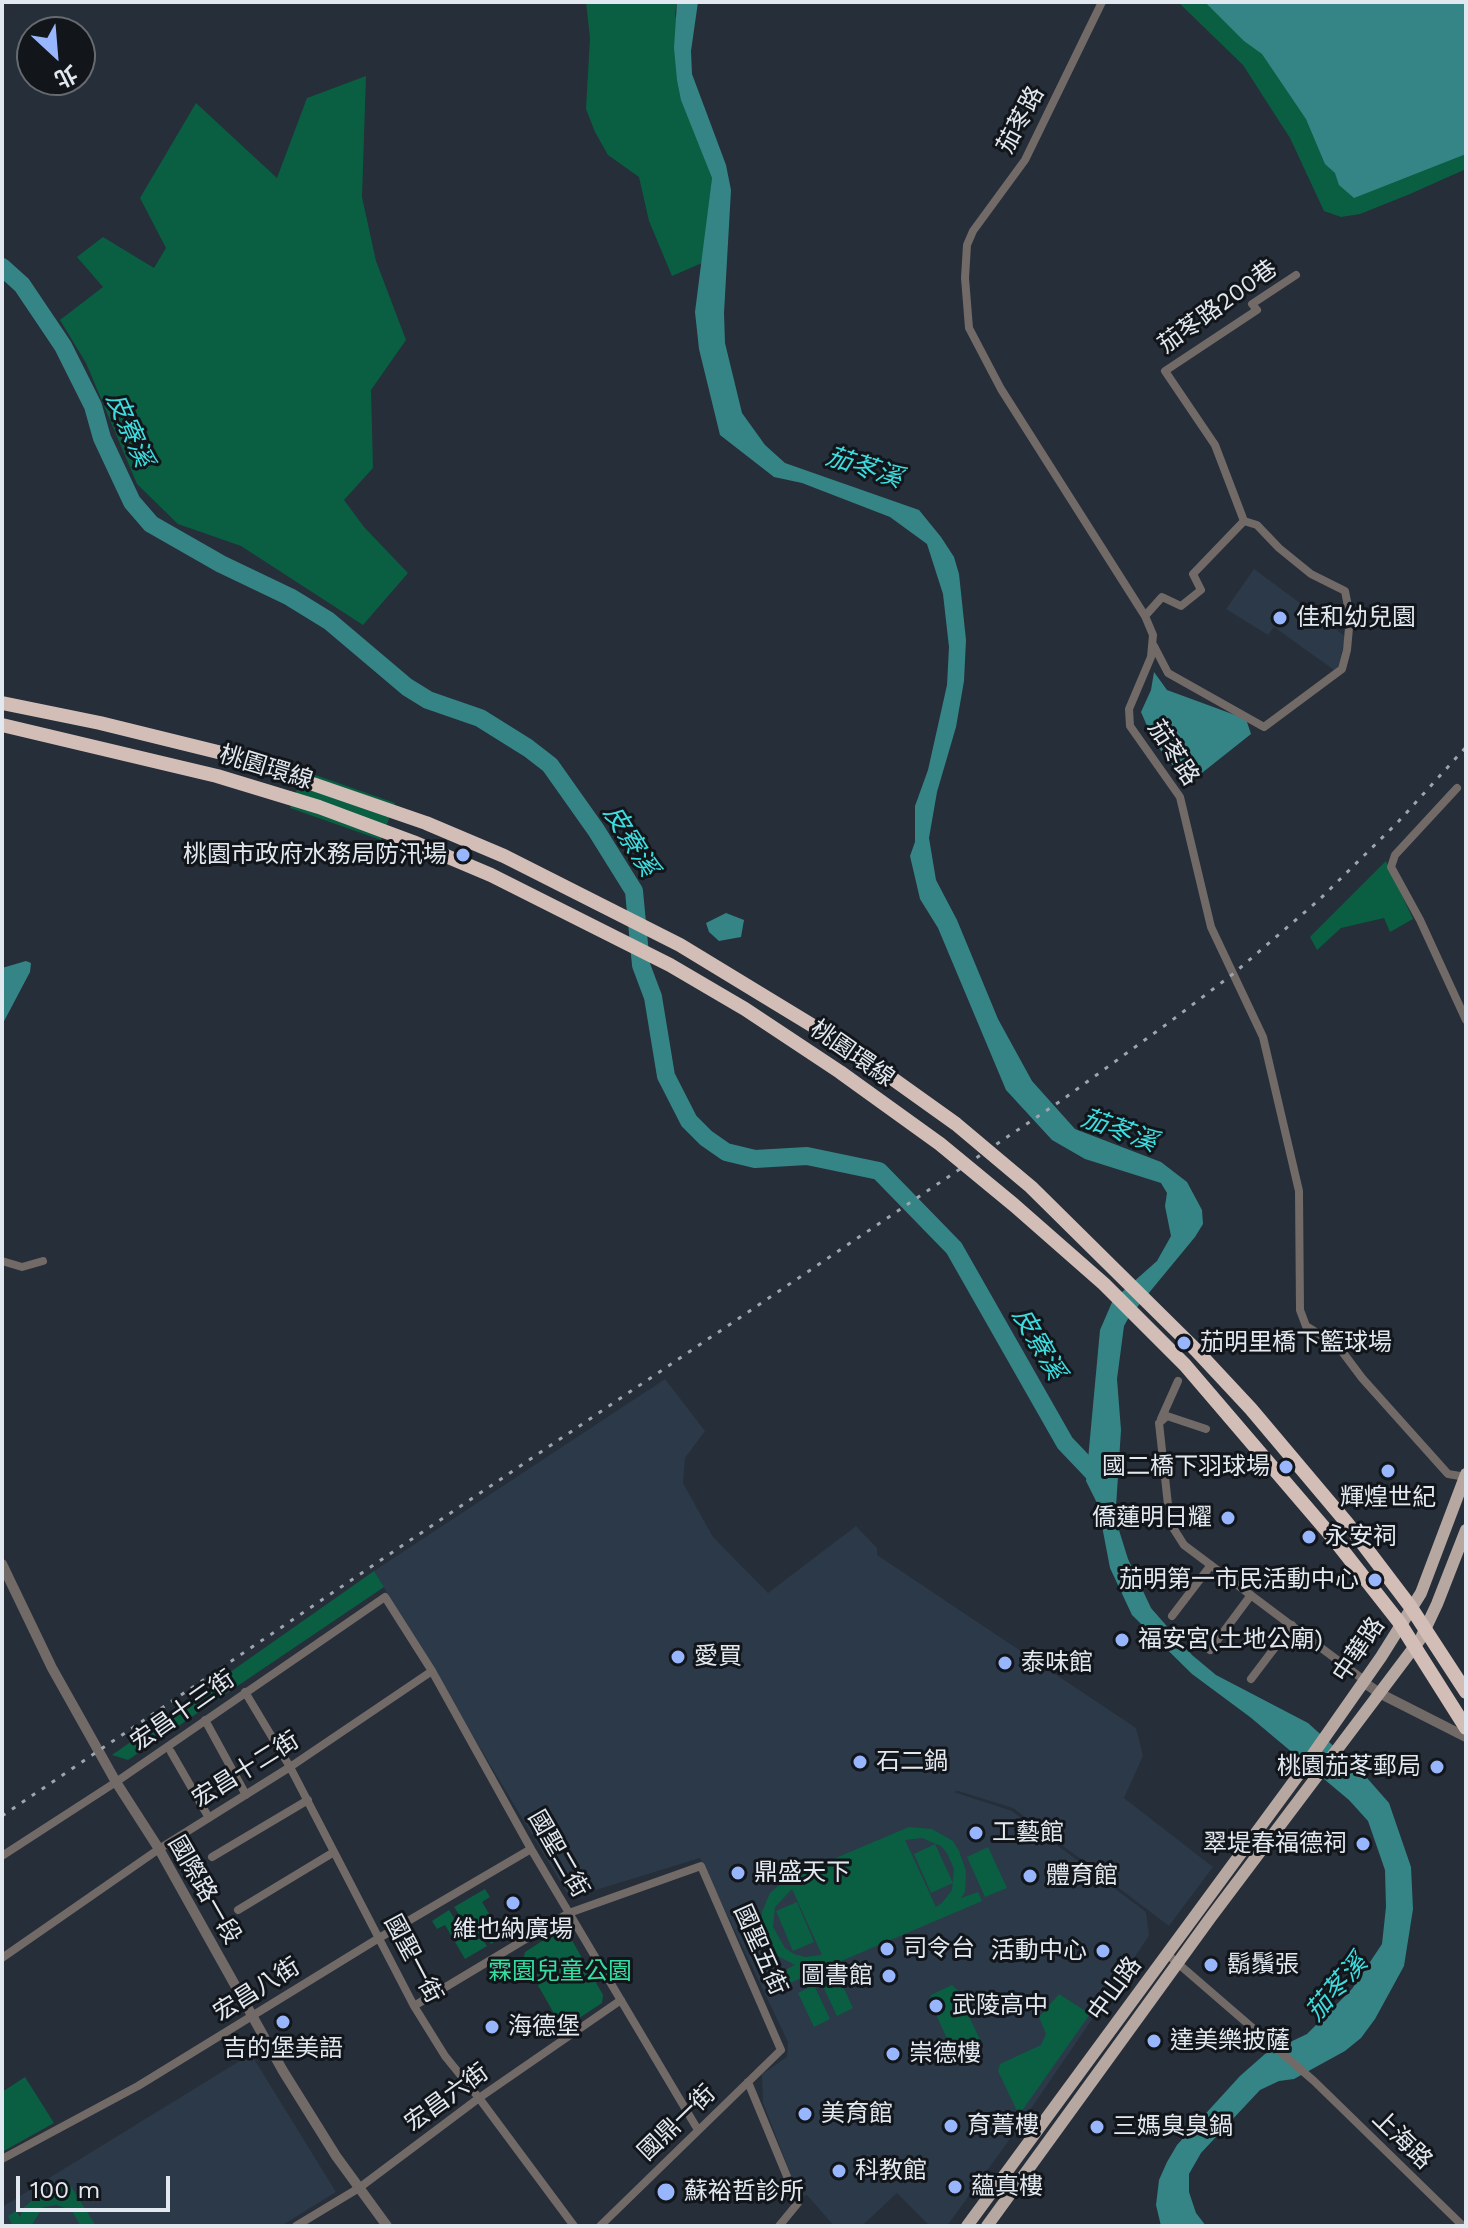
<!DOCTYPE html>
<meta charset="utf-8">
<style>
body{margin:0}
#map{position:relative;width:1468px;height:2228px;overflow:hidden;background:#252e39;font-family:"Work Sans","Noto Sans TC",sans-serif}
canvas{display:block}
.frame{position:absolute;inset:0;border:4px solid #e2e8f0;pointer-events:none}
.north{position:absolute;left:16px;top:16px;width:80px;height:80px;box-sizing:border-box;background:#12161b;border:2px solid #656a70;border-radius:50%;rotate:154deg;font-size:22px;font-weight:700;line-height:32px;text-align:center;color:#e2e8f0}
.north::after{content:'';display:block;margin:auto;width:28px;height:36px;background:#97b6fd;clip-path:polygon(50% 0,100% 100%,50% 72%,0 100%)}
.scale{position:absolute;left:16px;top:2176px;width:154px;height:36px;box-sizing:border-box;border:4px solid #e2e8f0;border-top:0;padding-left:10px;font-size:24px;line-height:28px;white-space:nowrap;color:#e2e8f0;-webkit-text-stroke:6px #12161b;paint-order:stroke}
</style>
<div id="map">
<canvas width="1468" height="2228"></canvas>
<div class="frame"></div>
<div class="north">北</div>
<div class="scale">100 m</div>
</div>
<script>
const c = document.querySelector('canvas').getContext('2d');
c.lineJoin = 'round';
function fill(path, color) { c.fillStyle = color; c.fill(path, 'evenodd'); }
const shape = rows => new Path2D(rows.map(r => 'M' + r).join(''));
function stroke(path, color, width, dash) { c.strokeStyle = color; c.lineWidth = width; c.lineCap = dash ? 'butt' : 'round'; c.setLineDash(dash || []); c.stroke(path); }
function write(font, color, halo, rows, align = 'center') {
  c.font = font + ' "Work Sans","Noto Sans TC",sans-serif'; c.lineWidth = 6; c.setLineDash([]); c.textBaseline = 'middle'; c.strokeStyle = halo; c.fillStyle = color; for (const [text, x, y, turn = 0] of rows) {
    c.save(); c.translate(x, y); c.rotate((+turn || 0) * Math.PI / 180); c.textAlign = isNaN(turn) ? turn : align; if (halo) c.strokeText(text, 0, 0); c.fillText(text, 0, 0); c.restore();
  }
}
fill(shape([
 [1254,569,1345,636,1339,666,1334,670,1274,627,1268,635,1226,609],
 [665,1379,705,1431,685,1458,683,1483,713,1537,768,1593,856,1526,877,1548,877,1555,1136,1728,1143,1756,1124,1798,1213,1867,1169,1926,1013,1808,958,1791,954,1792,1012,1811,1146,1912,1149,1936,1015,2132,947,2226,930,2226,897,2193,862,2226,834,2226,807,2195,800,2198,763,2103,762,2074,787,2057,788,2042,700,1858,570,1898,374,1571],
 [251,2054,336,2192,281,2226,4,2226,2,2207]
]), '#2b3948');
fill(shape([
 [586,2,677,2,675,14,705,159,712,178,702,263,672,276,649,221,639,177,608,155,595,132,586,109,590,38],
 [1178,2,1466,2,1466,169,1410,194,1360,214,1341,217,1324,211,1290,138,1243,65],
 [366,76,362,197,376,261,406,340,371,390,373,468,344,500,364,527,408,573,363,625,241,546,178,524,137,484,86,363,60,320,103,287,77,257,103,237,154,268,166,248,140,198,196,103,277,178,307,98],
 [304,771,395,803,381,840,290,808],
 [1386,861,1413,919,1390,932,1384,918,1341,928,1317,950,1310,937],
 [374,1571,384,1587,128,1760,112,1755],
 [909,1827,932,1829,953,1841,959,1851,966,1871,965,1892,961,1898,978,1892,982,1901,785,1985,779,1973,795,1965,774,1954,762,1932,762,1912,770,1893,786,1879],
 [922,1838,941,1846,947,1853,954,1869,952,1890,942,1903,936,1907,905,1840],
 [792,1889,822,1955,821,1955,805,1957,794,1954,785,1948,773,1927,775,1907],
 [935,1844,953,1883,931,1893,914,1854],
 [988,1847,1007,1888,985,1897,967,1857],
 [485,1889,490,1897,482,1902,503,1937,491,1944,486,1935,479,1934,469,1918,460,1916,454,1907],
 [797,1902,814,1942,793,1951,776,1911],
 [449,1910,456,1921,466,1923,472,1938,482,1939,487,1946,465,1959,445,1925,437,1929,432,1921],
 [556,1932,569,1935,603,1995,602,2003,567,2026,560,2024,523,1959,525,1952],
 [837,1974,853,2008,837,2016,821,1982],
 [814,1985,830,2019,814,2027,798,1993],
 [952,1985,957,1990,980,2040,953,2052,930,2001,931,1995],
 [1059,1994,1090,2014,1019,2115,998,2071,1000,2064,1041,2045,1046,2034,1039,2017],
 [25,2077,54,2123,2,2152,2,2092],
 [67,2180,96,2226,81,2226,72,2211,57,2205,43,2207,31,2226,13,2226,8,2216,16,2211,20,2217,24,2207,41,2193,63,2193,58,2185]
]), '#0a5f42');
fill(shape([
 [677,2,698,2,691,51,692,74,726,165,731,190,724,313,725,343,742,413,765,445,785,463,919,510,941,537,954,557,959,574,966,640,964,681,956,727,937,792,929,838,936,880,957,920,998,1019,1032,1081,1075,1129,1161,1162,1187,1182,1202,1210,1203,1224,1195,1237,1129,1317,1124,1326,1117,1379,1121,1430,1116,1507,1118,1527,1128,1559,1151,1608,1192,1655,1216,1675,1308,1723,1360,1770,1389,1803,1411,1867,1413,1909,1404,1966,1375,2019,1361,2038,1345,2051,1294,2079,1279,2081,1260,2090,1201,2153,1189,2174,1189,2192,1196,2213,1206,2226,1161,2226,1156,2205,1159,2180,1167,2162,1177,2145,1240,2076,1265,2054,1307,2034,1352,1989,1382,1944,1386,1907,1385,1870,1368,1821,1349,1800,1250,1717,1192,1674,1132,1615,1110,1568,1098,1505,1086,1481,1100,1330,1113,1300,1157,1261,1171,1236,1165,1206,1167,1193,1161,1183,1085,1159,1052,1140,1006,1090,938,928,920,899,910,856,915,842,915,806,928,770,947,685,949,647,943,594,927,544,890,517,802,483,774,477,720,435,699,349,695,312,712,178,681,100,677,80,674,48],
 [1205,2,1466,2,1466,154,1354,198,1339,185,1335,173,1325,164,1306,119,1262,54,1244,41],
 [1154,672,1167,690,1246,719,1251,734,1188,784,1154,742,1141,712,1151,690],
 [726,913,744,920,741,937,719,941,709,932,706,923],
 [26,961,31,963,30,972,2,1025,2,968]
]), '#358586');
stroke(shape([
 [2,267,22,285,63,346,93,406,102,438,132,502,151,524,221,564,290,597,329,621,407,687,428,700,480,718,528,748,550,765,596,830,634,891,641,965,653,997,666,1076,689,1121,706,1138,726,1152,755,1159,807,1156,879,1171,954,1248,1065,1443,1104,1484]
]), '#358586', 18);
stroke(shape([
 [1102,2,1025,160,973,231,967,245,965,278,969,328,1001,389,1145,616,1153,635,1151,657,1129,709,1130,726,1180,797,1211,927,1263,1037,1299,1191,1300,1310,1306,1326,1338,1346,1362,1378,1448,1474,1466,1477],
 [1145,616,1162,597,1181,606,1201,590,1193,574,1244,521,1215,445,1165,371,1257,310,1252,304,1296,275],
 [1154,646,1168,673,1264,727,1342,669,1347,650,1350,617,1345,591,1311,574,1279,548,1257,525,1244,521],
 [1457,788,1395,855,1391,867,1420,920,1466,1020],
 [2,1261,22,1267,43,1261],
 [1161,1419,1178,1381],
 [1206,1429,1167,1416,1159,1423,1170,1523,1184,1545,1364,1680],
 [1172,1616,1211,1565],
 [1210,1650,1251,1595],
 [1251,1679,1292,1625],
 [245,1692,290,1767,414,2006,445,2056,479,2098,574,2226],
 [205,1720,246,1795],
 [171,1752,209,1818],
 [2,1856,116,1782,385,1597,432,1671,531,1849,698,2130],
 [212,1857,308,1800],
 [238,1910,334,1852],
 [1167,1954,1314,2081,1463,2226],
 [2,1958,159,1849,290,1767,432,1671],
 [414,2006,569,1913,701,1866,781,2050,600,2226],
 [748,2082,798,2203,779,2226],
 [2,2159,138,2086,379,1938,531,1849],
 [296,2226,359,2188,479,2098,621,2000]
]), '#726a67', 8);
stroke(shape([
 [2,1564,52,1668,116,1782,159,1849,283,2071,336,2156,387,2226],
 [1363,1682,1381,1694,1466,1737]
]), '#726a67', 10);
stroke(shape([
 [967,2226,1297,1777,1381,1657,1421,1593,1466,1474],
 [987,2226,1211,1917,1421,1638,1437,1604,1466,1530]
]), '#b7a7a1', 12);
stroke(shape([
 [2,1816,1062,1100,1171,1021,1233,974,1320,899,1398,822,1466,747]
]), '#9ea5ae', 3, [4, 8]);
stroke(shape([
 [2,703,100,723,226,754,426,823,504,856,680,945,851,1049,956,1124,1031,1187,1196,1350,1251,1409,1347,1523,1410,1606,1466,1692],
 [2,725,217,776,319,807,413,842,491,875,670,965,745,1009,840,1072,940,1144,1014,1205,1104,1284,1185,1365,1333,1538,1399,1622,1466,1728]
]), '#d2beb7', 14);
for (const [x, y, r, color] of [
 [1280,618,8,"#97b6fd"],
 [463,855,8,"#97b6fd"],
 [1184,1343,8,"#97b6fd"],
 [1286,1467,8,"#97b6fd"],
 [1388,1471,8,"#97b6fd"],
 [1228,1518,8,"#97b6fd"],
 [1309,1537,8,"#97b6fd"],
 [1375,1580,8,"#97b6fd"],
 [1122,1640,8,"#97b6fd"],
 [678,1657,8,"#97b6fd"],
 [1005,1663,8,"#97b6fd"],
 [860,1762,8,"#97b6fd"],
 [1437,1767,8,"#97b6fd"],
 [976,1833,8,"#97b6fd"],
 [1363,1844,8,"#97b6fd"],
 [738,1873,8,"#97b6fd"],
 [1030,1876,8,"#97b6fd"],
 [513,1903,8,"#97b6fd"],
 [887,1949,8,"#97b6fd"],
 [1103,1951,8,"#97b6fd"],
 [1211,1965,8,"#97b6fd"],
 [889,1976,8,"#97b6fd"],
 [936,2006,8,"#97b6fd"],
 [283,2022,8,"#97b6fd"],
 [492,2027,8,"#97b6fd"],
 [1154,2041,8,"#97b6fd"],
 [893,2054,8,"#97b6fd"],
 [805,2114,8,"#97b6fd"],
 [951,2126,8,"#97b6fd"],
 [1097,2127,8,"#97b6fd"],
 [839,2171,8,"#97b6fd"],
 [955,2187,8,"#97b6fd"],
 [666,2192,10,"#97b6fd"]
]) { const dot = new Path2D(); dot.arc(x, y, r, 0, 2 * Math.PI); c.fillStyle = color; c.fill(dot); stroke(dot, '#12161b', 3); }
write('24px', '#e2e8f0', '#12161b', [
 ["茄苳路",1021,120,-62],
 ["茄苳路200巷",1218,307,-36],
 ["茄苳路",1173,753,57],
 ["桃園環線",266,768,17],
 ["桃園環線",852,1054,35],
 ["中華路",1359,1650,-56],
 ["宏昌十三街",183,1711,-35],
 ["宏昌十二街",246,1770,-32],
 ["國聖二街",558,1854,60],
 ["國際路一段",204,1890,60],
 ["國聖五街",760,1950,66],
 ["國聖一街",413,1959,62],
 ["中山路",1115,1989,-54],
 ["宏昌八街",257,1990,-32],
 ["宏昌六街",447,2098,-36],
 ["國鼎一街",677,2123,-44],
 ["上海路",1402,2140,44]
]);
write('24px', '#e2e8f0', '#12161b', [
 ["佳和幼兒園",1296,618],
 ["桃園市政府水務局防汛場",447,855,"right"],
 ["茄明里橋下籃球場",1200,1343],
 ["國二橋下羽球場",1270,1467,"right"],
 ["輝煌世紀",1388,1498,"center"],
 ["僑蓮明日耀",1212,1518,"right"],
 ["永安祠",1325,1537],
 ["茄明第一市民活動中心",1359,1580,"right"],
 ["福安宮(土地公廟)",1138,1640],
 ["愛買",694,1657],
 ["泰味館",1021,1663],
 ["石二鍋",876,1762],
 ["桃園茄苳郵局",1421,1767,"right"],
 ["工藝館",992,1833],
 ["翠堤春福德祠",1347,1844,"right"],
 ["鼎盛天下",754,1873],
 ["體育館",1046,1876],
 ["維也納廣場",513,1930,"center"],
 ["司令台",903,1949],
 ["活動中心",1087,1951,"right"],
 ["鬍鬚張",1227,1965],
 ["圖書館",873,1976,"right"],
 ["武陵高中",952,2006],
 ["海德堡",508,2027],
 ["達美樂披薩",1170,2041],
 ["吉的堡美語",283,2049,"center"],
 ["崇德樓",909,2054],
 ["美育館",821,2114],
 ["育菁樓",967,2126],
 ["三媽臭臭鍋",1113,2127],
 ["科教館",855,2171],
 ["蘊真樓",971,2187],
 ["蘇裕哲診所",684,2192]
], 'left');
write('24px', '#37dda0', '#12161b', [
 ["霖園兒童公園",560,1972]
]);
write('italic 26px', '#3ddddf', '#12161b', [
 ["皮寮溪",129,430,66],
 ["茄苳溪",864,468,18],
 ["皮寮溪",630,841,58],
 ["茄苳溪",1119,1131,20],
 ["皮寮溪",1038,1344,60],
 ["茄苳溪",1337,1988,-49]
]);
</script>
